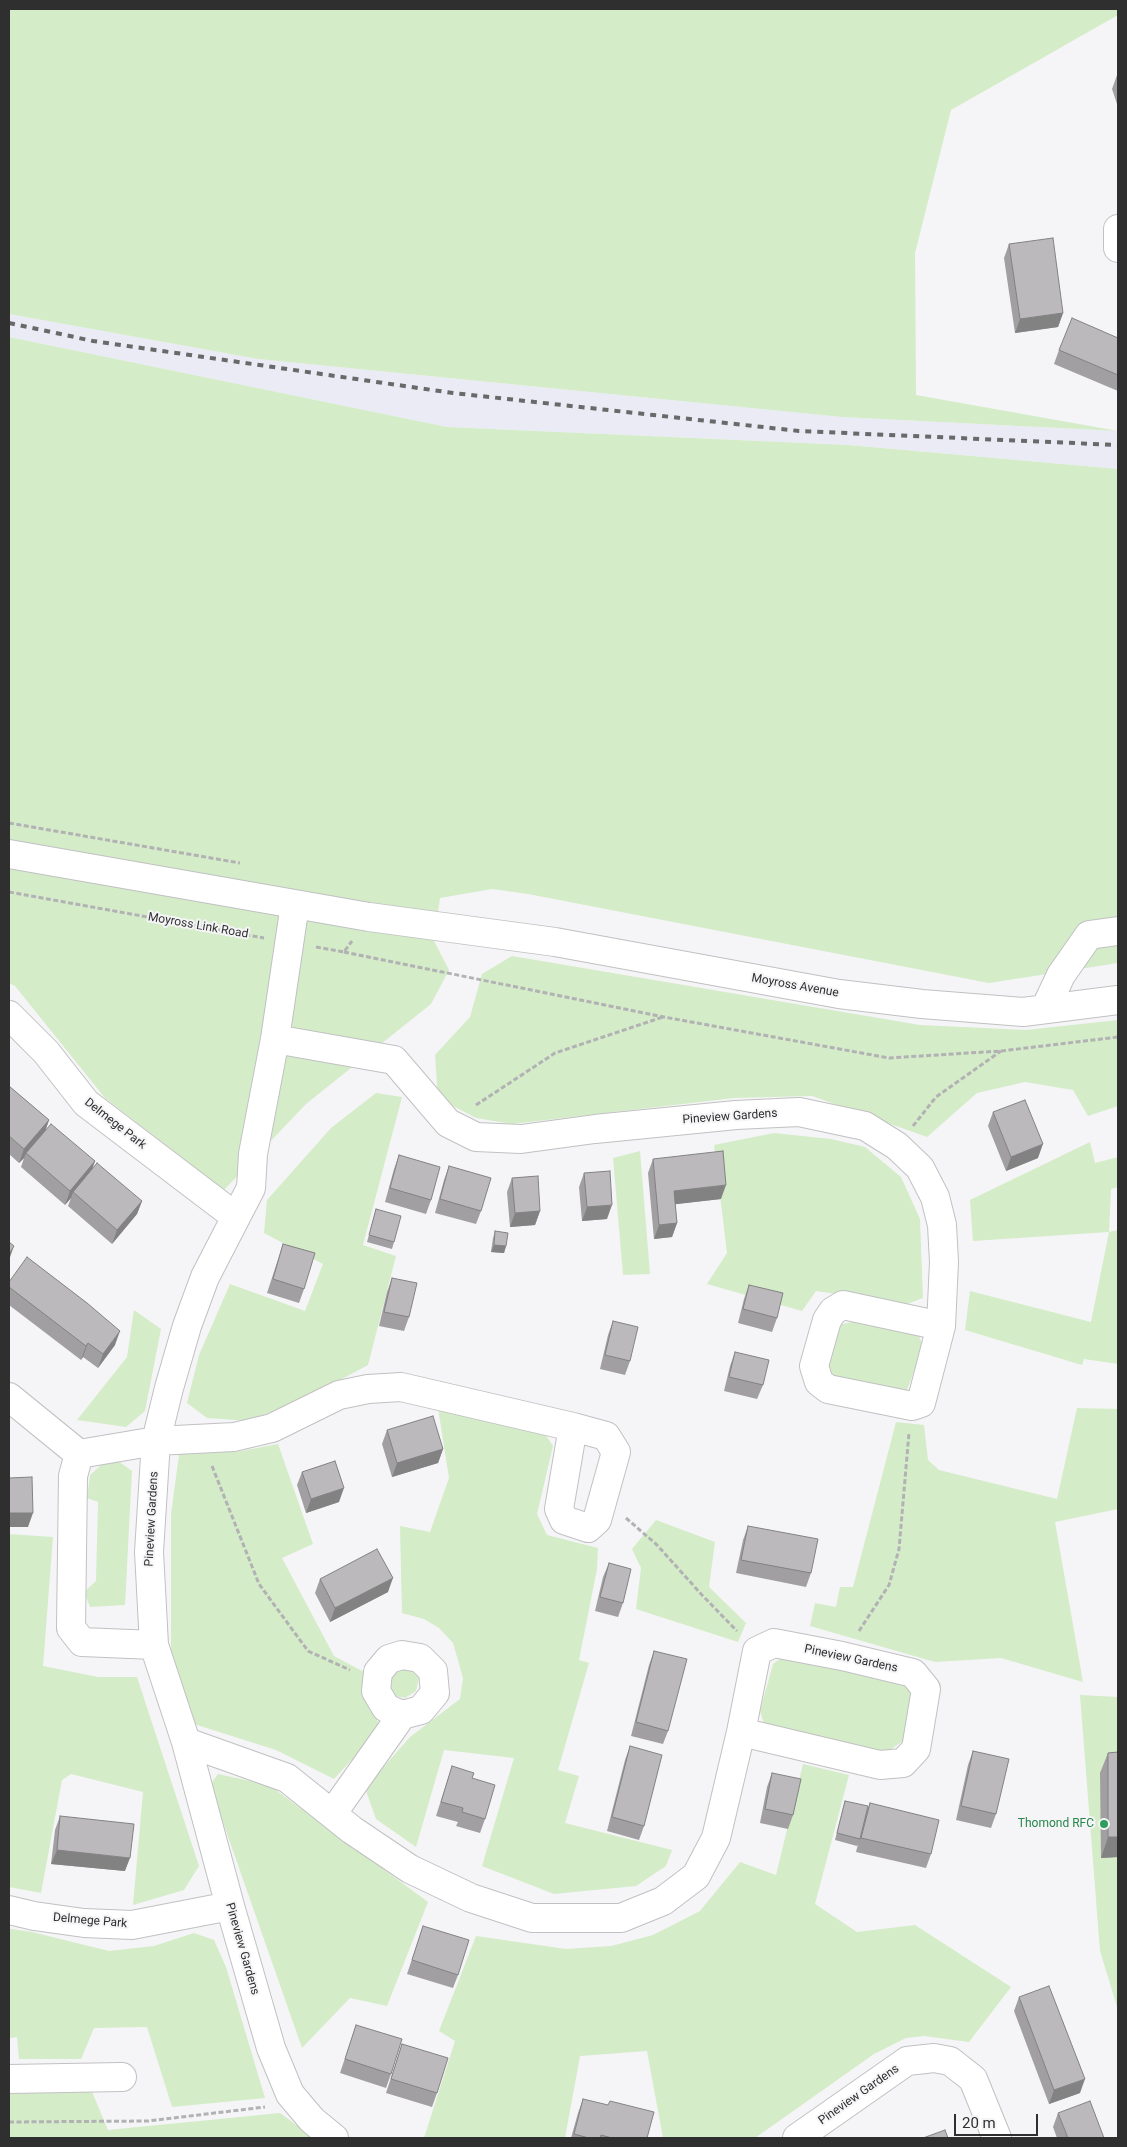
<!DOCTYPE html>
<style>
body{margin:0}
#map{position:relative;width:1127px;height:2147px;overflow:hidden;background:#f5f5f7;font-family:Roboto,sans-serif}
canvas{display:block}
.frame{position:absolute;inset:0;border:10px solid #2f2f30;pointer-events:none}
.scale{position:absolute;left:954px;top:2114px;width:84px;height:22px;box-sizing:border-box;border:2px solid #2f2f30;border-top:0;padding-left:6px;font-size:15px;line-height:18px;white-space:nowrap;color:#2f2f30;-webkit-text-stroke:4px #f5f5f7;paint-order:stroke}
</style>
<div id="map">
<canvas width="1127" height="2147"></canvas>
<div class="frame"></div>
<div class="scale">20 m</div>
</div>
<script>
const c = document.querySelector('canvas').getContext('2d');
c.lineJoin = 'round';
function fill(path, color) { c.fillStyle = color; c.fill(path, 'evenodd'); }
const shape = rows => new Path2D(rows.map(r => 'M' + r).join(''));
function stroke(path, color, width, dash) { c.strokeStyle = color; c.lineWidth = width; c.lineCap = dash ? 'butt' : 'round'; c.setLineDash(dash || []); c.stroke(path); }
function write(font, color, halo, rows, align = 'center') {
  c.font = font + ' Roboto,sans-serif'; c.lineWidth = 4; c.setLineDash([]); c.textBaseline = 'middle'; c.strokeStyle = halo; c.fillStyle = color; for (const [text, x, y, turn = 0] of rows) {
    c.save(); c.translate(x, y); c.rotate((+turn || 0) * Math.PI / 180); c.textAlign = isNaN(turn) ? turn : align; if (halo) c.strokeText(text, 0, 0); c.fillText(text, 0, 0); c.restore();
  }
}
fill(shape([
 [9,314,258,359,842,417,1118,431,1118,469,848,445,447,427,9,337]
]), '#eaebf5');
fill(shape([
 [9,9,1118,9,1118,15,951,110,915,253,916,395,1118,431,842,417,258,359,9,314],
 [9,337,447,427,848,445,1118,469,1118,963,989,983,528,894,492,889,440,898,434,941,449,970,431,1004,306,1104,224,1190,105,1098,15,986,9,983],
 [512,956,920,1025,1026,1030,1118,1020,1118,1106,1088,1116,1073,1090,1025,1082,977,1093,927,1137,812,1096,734,1098,512,1124,476,1118,438,1098,435,1055,470,1017,482,974],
 [376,1093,402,1097,363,1245,396,1256,368,1365,314,1394,249,1421,207,1418,187,1403,199,1355,230,1284,305,1311,323,1264,264,1233,267,1200,331,1128],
 [774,1133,831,1139,865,1147,901,1177,920,1219,923,1298,907,1304,816,1291,802,1311,707,1284,727,1253,714,1145],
 [1090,1142,1095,1163,1118,1157,1118,1187,1111,1189,1109,1232,1118,1230,1118,1364,1084,1359,1082,1365,965,1330,970,1291,1091,1322,1109,1232,973,1241,970,1200],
 [640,1151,650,1274,623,1275,613,1158],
 [134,1310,161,1329,145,1411,126,1427,77,1420,127,1357],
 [852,1322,919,1336,923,1346,906,1393,834,1377,827,1363,838,1325],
 [438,1408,543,1431,553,1446,537,1514,547,1535,598,1548,597,1569,579,1660,589,1663,558,1770,579,1776,565,1823,672,1850,666,1866,636,1886,554,1894,482,1866,514,1758,444,1750,416,1847,376,1819,365,1788,410,1737,460,1699,463,1678,453,1643,439,1628,424,1619,402,1613,400,1526,430,1532,449,1478],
 [1077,1408,1118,1409,1118,1509,1055,1522,1083,1682,1001,1658,935,1662,810,1626,815,1603,836,1607,840,1587,853,1587,896,1422,924,1425,928,1460,939,1470,1057,1499],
 [278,1444,313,1544,282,1558,334,1656,364,1672,369,1703,381,1728,334,1779,276,1750,194,1724,171,1660,171,1514,179,1455,191,1446,236,1452],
 [111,1456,132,1471,125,1605,90,1607,84,1592,96,1581,98,1502,87,1498,90,1475],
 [656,1520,715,1542,709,1587,746,1623,738,1642,636,1609,641,1568,632,1549],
 [9,1534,53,1537,43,1666,98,1677,137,1677,199,1866,184,1890,133,1905,143,1792,71,1774,62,1780,41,1893,9,1887],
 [784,1656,907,1682,914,1694,904,1740,886,1753,764,1724,760,1711,773,1664],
 [399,1663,417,1672,419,1678,416,1691,405,1698,392,1695,385,1677],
 [1080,1695,1118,1697,1118,2010,1100,1951],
 [803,1764,849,1775,815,1904,857,1932,915,1925,1011,1987,969,2042,924,2036,906,2038,874,2054,755,2138,663,2138,647,2051,580,2056,565,2138,424,2138,455,2041,439,2031,476,1936,566,1949,611,1946,653,1935,700,1911,740,1862,776,1875],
 [218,1774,269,1785,428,1902,387,2006,350,1998,302,2048,210,1785],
 [11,1929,32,1932,109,1951,154,1946,194,1933,214,1940,226,1967,265,2098,172,2107,147,2027,94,2028,81,2059,19,2059,17,2037,9,2038,9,1930],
 [90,2087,108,2130,280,2113,314,2138,9,2138,9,2088]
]), '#d4ecc8');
const minor = shape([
 [1118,229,1118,248],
 [9,854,369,917,555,942,839,994,922,1004,1023,1012,1118,1000],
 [295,904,275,1039,253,1154,251,1188,205,1277,187,1326,169,1388,156,1441,149,1552,154,1645,186,1742,230,1906,271,2048,290,2094,312,2120,334,2138],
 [1045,1009,1061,975,1089,935,1118,931],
 [9,1015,46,1052,86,1103,236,1217],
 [275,1039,394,1060,448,1123,476,1137,521,1139,595,1129,736,1115,799,1112,865,1126,897,1146,920,1168,935,1197,942,1225,944,1262,941,1326,921,1403,912,1406,828,1389,819,1382,814,1366,827,1320,833,1311,843,1305,941,1326],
 [9,1397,79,1454],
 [154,1645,82,1642,71,1628,73,1476,79,1454,156,1441,234,1437,272,1428,339,1395,368,1389,401,1387,573,1427,559,1509,564,1520,588,1528,597,1520,616,1452,606,1436,573,1427],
 [186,1742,287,1778,352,1830,410,1869,471,1898,532,1918,621,1918,663,1901,696,1876,716,1838,741,1732,757,1651,774,1643,842,1656,913,1673,926,1689,916,1749,903,1763,880,1765,741,1732],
 [332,1814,402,1715,421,1710,435,1693,433,1671,420,1658,402,1655,389,1659,378,1672,376,1691,386,1708,402,1715],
 [9,1910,34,1916,84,1923,132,1925,230,1906],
 [9,2079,122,2077],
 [797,2138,907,2061,934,2058,950,2061,973,2079,997,2138]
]);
stroke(minor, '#c1c1c3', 30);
stroke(shape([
 [9,823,240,863],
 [9,892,264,938],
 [316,947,344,952,352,941],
 [344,952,664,1017,889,1058,1001,1051,1118,1037],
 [476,1105,555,1053,663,1017],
 [913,1126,936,1097,1001,1051],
 [212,1466,259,1584,308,1651,350,1670],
 [626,1518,657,1545,702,1595,737,1631],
 [859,1631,889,1585,899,1549,909,1433],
 [9,2122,148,2121,265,2107]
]), '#b2b2b4', 3, [5, 2.5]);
stroke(minor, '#fff', 28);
stroke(shape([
 [9,323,93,341,453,393,799,431,1118,445]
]), '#69696a', 4, [6, 6]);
fill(shape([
 [1117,75,1118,75,1118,107,1112,89],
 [1009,244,1063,313,1058,327,1015,333,1004,258],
 [1118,338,1118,391,1054,364,1059,350],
 [9,1086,49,1120,46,1129,95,1161,92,1169,142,1201,137,1214,112,1244,68,1206,71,1198,65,1205,21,1167,24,1158,19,1163,9,1154],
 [993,1112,1038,1158,1006,1171,988,1126],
 [399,1155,431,1200,426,1214,385,1202,394,1169],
 [653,1159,721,1199,675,1204,677,1223,672,1237,654,1239,648,1173],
 [449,1166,481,1211,476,1224,435,1213,444,1180],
 [584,1173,607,1219,582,1221,579,1187],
 [512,1178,540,1211,535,1225,510,1227,507,1192],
 [376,1209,394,1242,392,1249,367,1242],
 [495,1231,506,1246,504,1253,491,1252,493,1238],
 [283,1244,304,1289,299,1303,267,1293],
 [392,1278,409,1317,404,1331,379,1326,387,1292],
 [9,1282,115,1345,98,1368,83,1357,81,1360,9,1305],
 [749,1285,777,1318,772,1332,738,1323,744,1299],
 [613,1321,630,1361,625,1375,600,1369,608,1335],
 [735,1352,763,1385,757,1399,724,1391,730,1366],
 [387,1430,443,1449,438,1463,392,1477,382,1444],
 [302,1472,339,1502,306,1513,297,1485],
 [748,1526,811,1573,806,1587,736,1573,743,1540],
 [609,1563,623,1603,618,1617,595,1611,603,1577],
 [320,1579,388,1592,330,1622,315,1593],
 [654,1651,668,1731,663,1744,631,1736,649,1665],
 [630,1746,644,1826,639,1840,607,1831,625,1760],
 [973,1751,996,1814,991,1828,956,1820,968,1765],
 [1118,1752,1118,1857,1101,1858,1100,1773,1108,1753],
 [452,1766,472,1778,485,1819,480,1833,456,1826,458,1822,436,1816],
 [772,1773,793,1815,788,1829,760,1823,767,1787],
 [845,1801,867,1810,870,1803,931,1854,926,1868,856,1852,858,1844,857,1846,835,1840,843,1808],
 [60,1816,125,1871,51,1864,55,1830],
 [423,1926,458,1975,453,1988,407,1974],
 [1019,1997,1080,2093,1049,2104,1014,2011],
 [356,2025,391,2074,386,2088,340,2073],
 [402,2044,437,2093,432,2107,386,2093],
 [583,2099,647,2138,571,2138,578,2113],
 [1058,2113,1104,2138,1057,2138,1053,2127]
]), '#a19fa1');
fill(shape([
 [1063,313,1058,327,1015,333,1020,319],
 [49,1120,44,1134,26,1153,24,1158,19,1163,24,1149],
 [1043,1144,1038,1158,1006,1171,1011,1157],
 [95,1161,90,1175,73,1192,71,1198,65,1205,70,1191],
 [726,1185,721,1199,669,1205,674,1191],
 [142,1201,137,1214,112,1244,117,1230],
 [612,1205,607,1219,582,1221,587,1207],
 [540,1211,535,1225,510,1227,515,1213],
 [677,1223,672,1237,654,1239,659,1225],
 [494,1245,506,1246,504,1253,491,1252],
 [14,1246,9,1260,9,1261,9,1254],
 [120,1331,115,1345,98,1368,103,1354],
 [88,1343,83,1357,81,1360,86,1346],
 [443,1449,438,1463,392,1477,397,1463],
 [344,1488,339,1502,306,1513,311,1499],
 [9,1513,33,1513,28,1527,9,1527],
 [393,1578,388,1592,330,1622,335,1608],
 [1108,1837,1118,1837,1118,1857,1101,1858],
 [57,1850,130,1858,125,1871,51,1864],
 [1085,2079,1080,2093,1049,2104,1054,2090]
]), '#838283');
const building = shape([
 [1053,238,1063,313,1020,319,1009,244,1053,238],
 [1072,318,1118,338,1118,375,1059,350,1072,318],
 [9,1086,49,1120,24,1149,9,1136,9,1086],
 [1025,1100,1043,1144,1011,1157,993,1112,1025,1100],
 [51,1124,95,1161,70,1191,26,1153,51,1124],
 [723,1151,726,1185,674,1191,677,1223,659,1225,653,1159,723,1151],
 [399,1155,440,1167,431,1200,390,1188,399,1155],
 [97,1163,142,1201,117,1230,73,1192,97,1163],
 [449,1166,491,1178,481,1211,440,1199,449,1166],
 [610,1171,612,1205,587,1207,584,1173,610,1171],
 [538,1176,540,1211,515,1213,512,1178,538,1176],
 [376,1209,401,1216,394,1242,369,1235,376,1209],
 [495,1231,508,1233,506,1246,494,1245,495,1231],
 [9,1242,14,1246,9,1254,9,1242],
 [283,1244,315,1253,304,1289,273,1279,283,1244],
 [27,1257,87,1303,120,1331,103,1354,88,1343,86,1346,9,1287,9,1282,27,1257],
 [392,1278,417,1283,409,1317,384,1312,392,1278],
 [749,1285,783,1293,777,1318,743,1309,749,1285],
 [613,1321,638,1327,630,1361,605,1355,613,1321],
 [735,1352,769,1360,763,1385,729,1377,735,1352],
 [433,1416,443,1449,397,1463,387,1430,433,1416],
 [335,1461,344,1488,311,1499,302,1472,335,1461],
 [32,1477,33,1513,9,1513,9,1478,32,1477],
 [748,1526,818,1539,811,1573,741,1560,748,1526],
 [377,1549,393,1578,335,1608,320,1579,377,1549],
 [609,1563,631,1569,623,1603,600,1597,609,1563],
 [654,1651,687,1659,668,1731,636,1722,654,1651],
 [630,1746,662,1755,644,1826,612,1817,630,1746],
 [973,1751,1009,1759,996,1814,961,1806,973,1751],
 [1118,1752,1118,1837,1108,1837,1108,1753,1118,1752],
 [452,1766,474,1773,472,1778,495,1785,485,1819,462,1812,463,1808,441,1802,452,1766],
 [772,1773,801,1779,793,1815,765,1809,772,1773],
 [845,1801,868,1806,860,1839,837,1833,845,1801],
 [870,1803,939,1820,931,1854,861,1838,870,1803],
 [60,1816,134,1824,130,1858,57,1850,60,1816],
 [423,1926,469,1940,458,1975,412,1960,423,1926],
 [1049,1986,1085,2079,1054,2090,1019,1997,1049,1986],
 [356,2025,402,2039,391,2074,345,2059,356,2025],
 [402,2044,448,2058,437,2093,391,2079,402,2044],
 [583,2099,608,2105,610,2101,654,2112,647,2138,612,2138,601,2135,600,2138,589,2138,574,2134,583,2099],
 [1090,2101,1104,2138,1068,2138,1058,2113,1090,2101],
 [945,2130,948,2138,923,2138,945,2130]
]);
fill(building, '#bbb9bb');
stroke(building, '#838283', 1);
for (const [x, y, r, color] of [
 [1104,1824,5,"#2e9e5b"]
]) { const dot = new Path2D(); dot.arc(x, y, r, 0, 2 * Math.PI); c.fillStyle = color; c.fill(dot); stroke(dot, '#f5f5f7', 2); }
write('12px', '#2f2f30', '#f5f5f7', [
 ["Moyross Link Road",198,926,10],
 ["Moyross Avenue",795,986,10],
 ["Pineview Gardens",730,1117,-4],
 ["Delmege Park",115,1124,38],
 ["Pineview Gardens",152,1519,-87],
 ["Pineview Gardens",851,1659,12],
 ["Delmege Park",90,1921,5],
 ["Pineview Gardens",242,1949,74],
 ["Pineview Gardens",859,2095,-35]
]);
write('12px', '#27864d', '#f5f5f7', [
 ["Thomond RFC",1094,1824]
], 'right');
</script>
